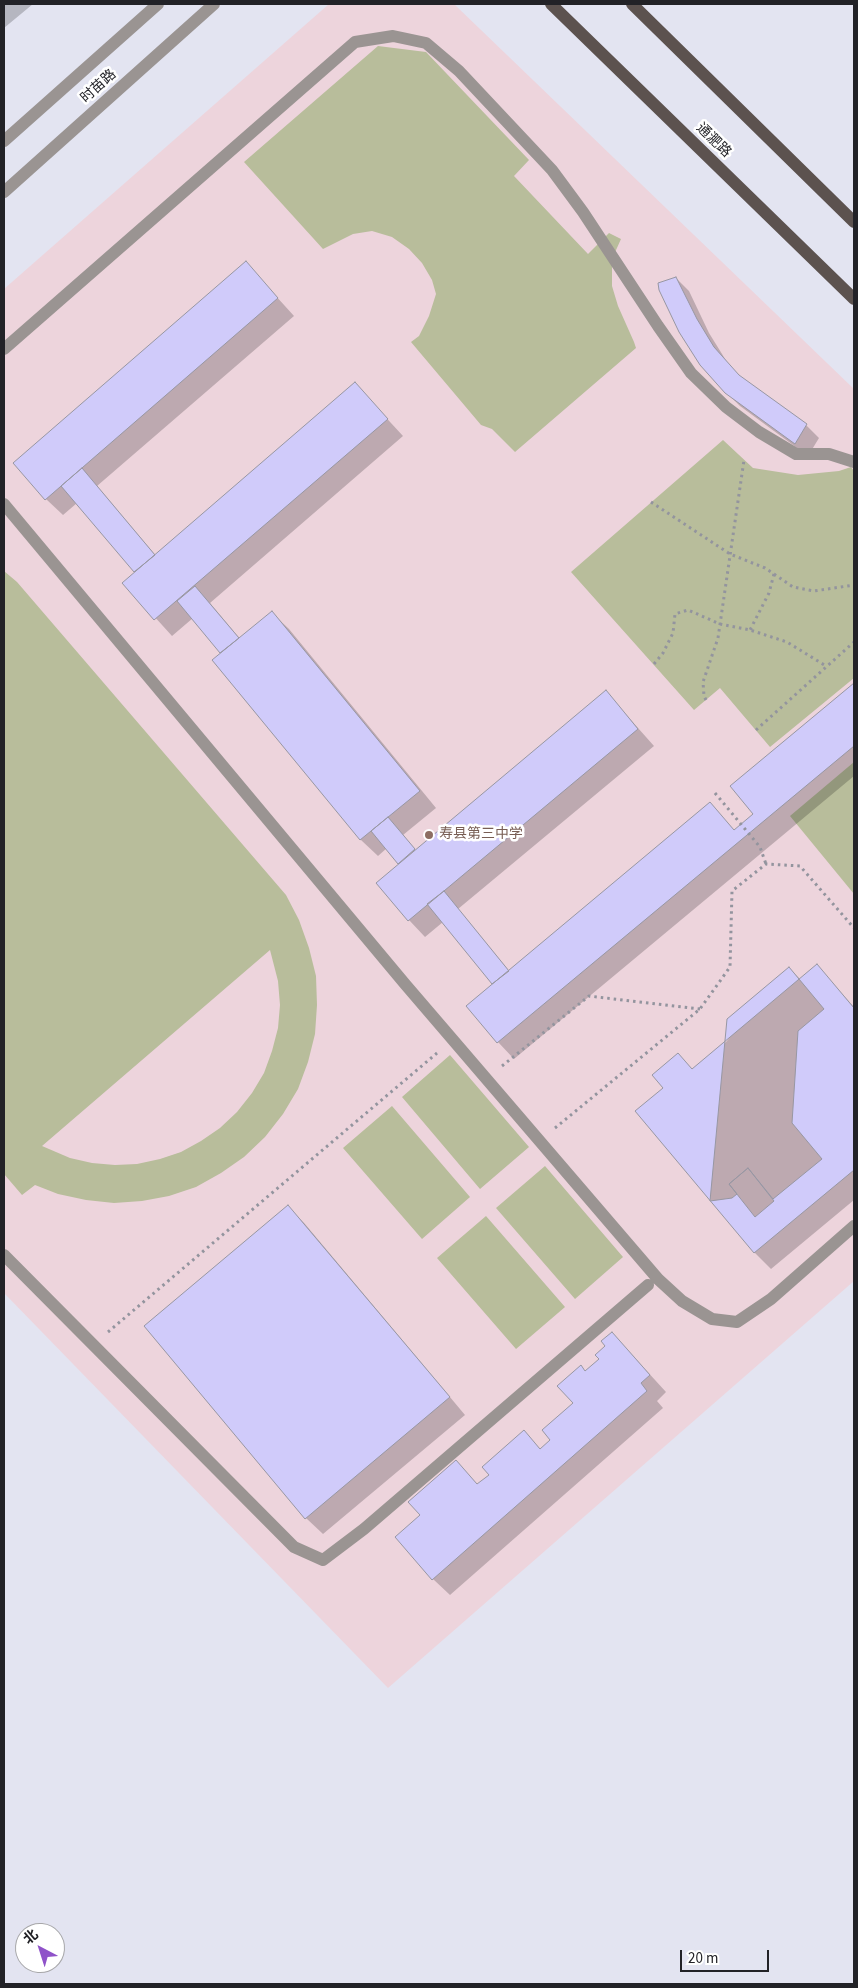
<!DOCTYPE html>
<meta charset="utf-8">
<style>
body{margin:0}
#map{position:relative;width:858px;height:1988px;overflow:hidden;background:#e3e4f1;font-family:"Source Sans 3","Noto Sans SC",sans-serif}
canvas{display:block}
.frame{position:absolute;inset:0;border:5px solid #222227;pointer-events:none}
.north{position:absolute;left:15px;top:1923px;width:50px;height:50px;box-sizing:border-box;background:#fff;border:1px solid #a7a7a9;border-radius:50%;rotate:320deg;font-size:14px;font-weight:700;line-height:20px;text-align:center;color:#222227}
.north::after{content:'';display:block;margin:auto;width:18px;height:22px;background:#8f52c9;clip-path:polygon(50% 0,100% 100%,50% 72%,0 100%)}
.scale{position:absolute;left:680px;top:1950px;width:89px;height:22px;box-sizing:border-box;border:2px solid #222227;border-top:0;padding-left:6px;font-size:15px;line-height:18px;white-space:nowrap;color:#222227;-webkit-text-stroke:4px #fff;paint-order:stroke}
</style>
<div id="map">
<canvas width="858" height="1988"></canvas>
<div class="frame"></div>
<div class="north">北</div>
<div class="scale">20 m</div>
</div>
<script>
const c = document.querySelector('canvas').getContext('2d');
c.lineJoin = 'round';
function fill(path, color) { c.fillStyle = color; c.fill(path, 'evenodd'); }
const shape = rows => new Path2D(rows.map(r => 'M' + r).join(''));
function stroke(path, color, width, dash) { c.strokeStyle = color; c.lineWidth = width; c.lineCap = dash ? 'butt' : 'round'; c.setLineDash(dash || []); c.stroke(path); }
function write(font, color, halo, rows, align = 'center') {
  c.font = font + ' "Source Sans 3","Noto Sans SC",sans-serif'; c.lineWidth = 5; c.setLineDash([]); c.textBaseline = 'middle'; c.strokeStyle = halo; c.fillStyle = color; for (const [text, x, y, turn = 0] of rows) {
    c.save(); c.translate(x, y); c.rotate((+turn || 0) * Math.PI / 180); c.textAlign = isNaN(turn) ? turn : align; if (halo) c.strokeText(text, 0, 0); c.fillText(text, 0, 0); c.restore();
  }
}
fill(shape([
 [329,4,454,4,854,389,854,1281,388,1688,4,1293,4,289]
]), '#edd4dc');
fill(shape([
 [378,46,426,52,529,160,514,176,588,254,609,233,621,239,612,259,612,286,618,306,634,342,636,348,515,452,492,429,481,425,411,342,419,336,429,316,436,294,432,280,422,263,409,249,392,237,372,231,353,234,323,249,244,162],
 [723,440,753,468,798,475,839,471,851,467,854,471,854,678,770,747,720,688,694,710,571,572],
 [4,571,17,582,286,895,299,920,309,948,316,976,317,1005,315,1034,308,1062,298,1089,283,1114,265,1137,244,1157,221,1173,196,1187,169,1196,142,1201,114,1203,86,1200,58,1194,35,1185,22,1195,4,1174],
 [270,950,278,981,280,1005,278,1028,272,1051,264,1073,252,1093,237,1112,220,1128,201,1141,181,1152,160,1159,137,1164,115,1165,92,1163,70,1158,42,1146],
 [854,762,854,894,790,816],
 [450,1055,529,1147,480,1189,402,1097],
 [392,1106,470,1197,422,1239,343,1148],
 [545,1166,623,1257,575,1299,496,1208],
 [486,1216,565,1307,516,1349,437,1258]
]), '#b8bd9b');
fill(shape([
 [4,4,33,4,4,28],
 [246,263,294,316,97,486,156,556,355,384,403,436,210,603,240,639,272,613,289,629,436,808,403,835,416,851,606,692,654,746,458,909,509,971,710,804,735,831,755,814,732,786,854,685,854,776,514,1059,498,1042,494,984,443,922,425,937,409,920,400,864,387,848,378,856,361,840,214,660,222,653,193,618,172,636,124,583,136,573,77,503,63,515,46,499],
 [676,278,689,291,709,333,727,362,742,379,806,425,819,438,808,456,740,406,726,392],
 [817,966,854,1007,854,1200,771,1269,755,1253,637,1112,664,1088,678,1055,693,1070,726,1042,789,968,801,980],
 [288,1207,305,1224,465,1415,323,1534,306,1518],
 [612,1333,666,1392,657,1401,663,1408,450,1595,433,1579,421,1515,456,1462,478,1485,491,1475,524,1432,541,1450,552,1440,575,1403,586,1372,600,1359]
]), '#0003');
const building = shape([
 [246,261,278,298,45,500,13,463,246,261],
 [676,277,697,319,714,347,739,375,807,424,795,444,725,393,700,365,679,332,659,290,658,283,676,277],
 [355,382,388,419,154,620,122,583,355,382],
 [82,468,155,555,134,572,61,486,82,468],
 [195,586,239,638,220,653,177,601,195,586],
 [272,611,420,791,360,840,212,660,272,611],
 [854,683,854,746,497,1043,466,1006,710,802,734,830,753,814,730,786,854,683],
 [606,690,638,729,408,921,376,883,606,690],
 [388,817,415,849,398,864,371,831,388,817],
 [444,891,509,971,492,984,427,904,444,891],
 [817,964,854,1008,854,1170,754,1253,635,1111,663,1088,652,1075,678,1053,692,1069,817,964],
 [789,967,824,1009,798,1031,792,1123,822,1159,773,1199,748,1168,729,1184,737,1194,732,1198,710,1201,727,1019,789,967],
 [748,1168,774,1201,755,1217,729,1184,748,1168],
 [288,1205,450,1397,305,1519,144,1326,288,1205],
 [612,1332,650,1375,641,1383,647,1391,432,1580,395,1537,420,1515,408,1502,456,1460,477,1484,489,1475,482,1467,524,1430,540,1449,550,1440,542,1430,573,1403,557,1386,581,1365,585,1371,599,1359,595,1355,605,1346,601,1341,612,1332]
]);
fill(building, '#d0cbfa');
stroke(building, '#9897a3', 1);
stroke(shape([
 [651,502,730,554,765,568,774,574,769,593,750,630],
 [774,574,793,587,814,591,854,585],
 [654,664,663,653,673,633,675,614,688,610,720,624,750,630,787,642,826,666],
 [706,700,704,696,703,682,718,638,744,460],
 [756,730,854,642],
 [715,793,760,847,766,864],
 [502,1066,589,996,700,1009],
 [555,1128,700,1009,730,967,732,891,766,864,800,866,854,928],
 [108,1332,437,1053]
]), '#93949e', 3, [2.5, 4]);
stroke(shape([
 [4,141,158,4],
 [4,192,214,4],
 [4,349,355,42,393,36,426,43,459,71,552,170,583,212,658,326,691,373,726,407,759,432,796,454,829,454,854,462],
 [4,504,405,984,658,1279,682,1301,712,1319,737,1322,771,1299,854,1226],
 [4,1255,294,1547,323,1560,364,1529,648,1285]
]), '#9a9492', 12);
stroke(shape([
 [551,4,854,299],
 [632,4,854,222]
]), '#5c524f', 12);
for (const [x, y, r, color] of [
 [429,835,5,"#8d6e63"]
]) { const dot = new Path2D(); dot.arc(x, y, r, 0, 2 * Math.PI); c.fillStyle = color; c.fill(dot); stroke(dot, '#fff', 2); }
write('14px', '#222227', '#fff', [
 ["时苗路",99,87,-42],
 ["通淝路",713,141,44]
]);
write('14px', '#785e54', '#fff', [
 ["寿县第三中学",439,835]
], 'left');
</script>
